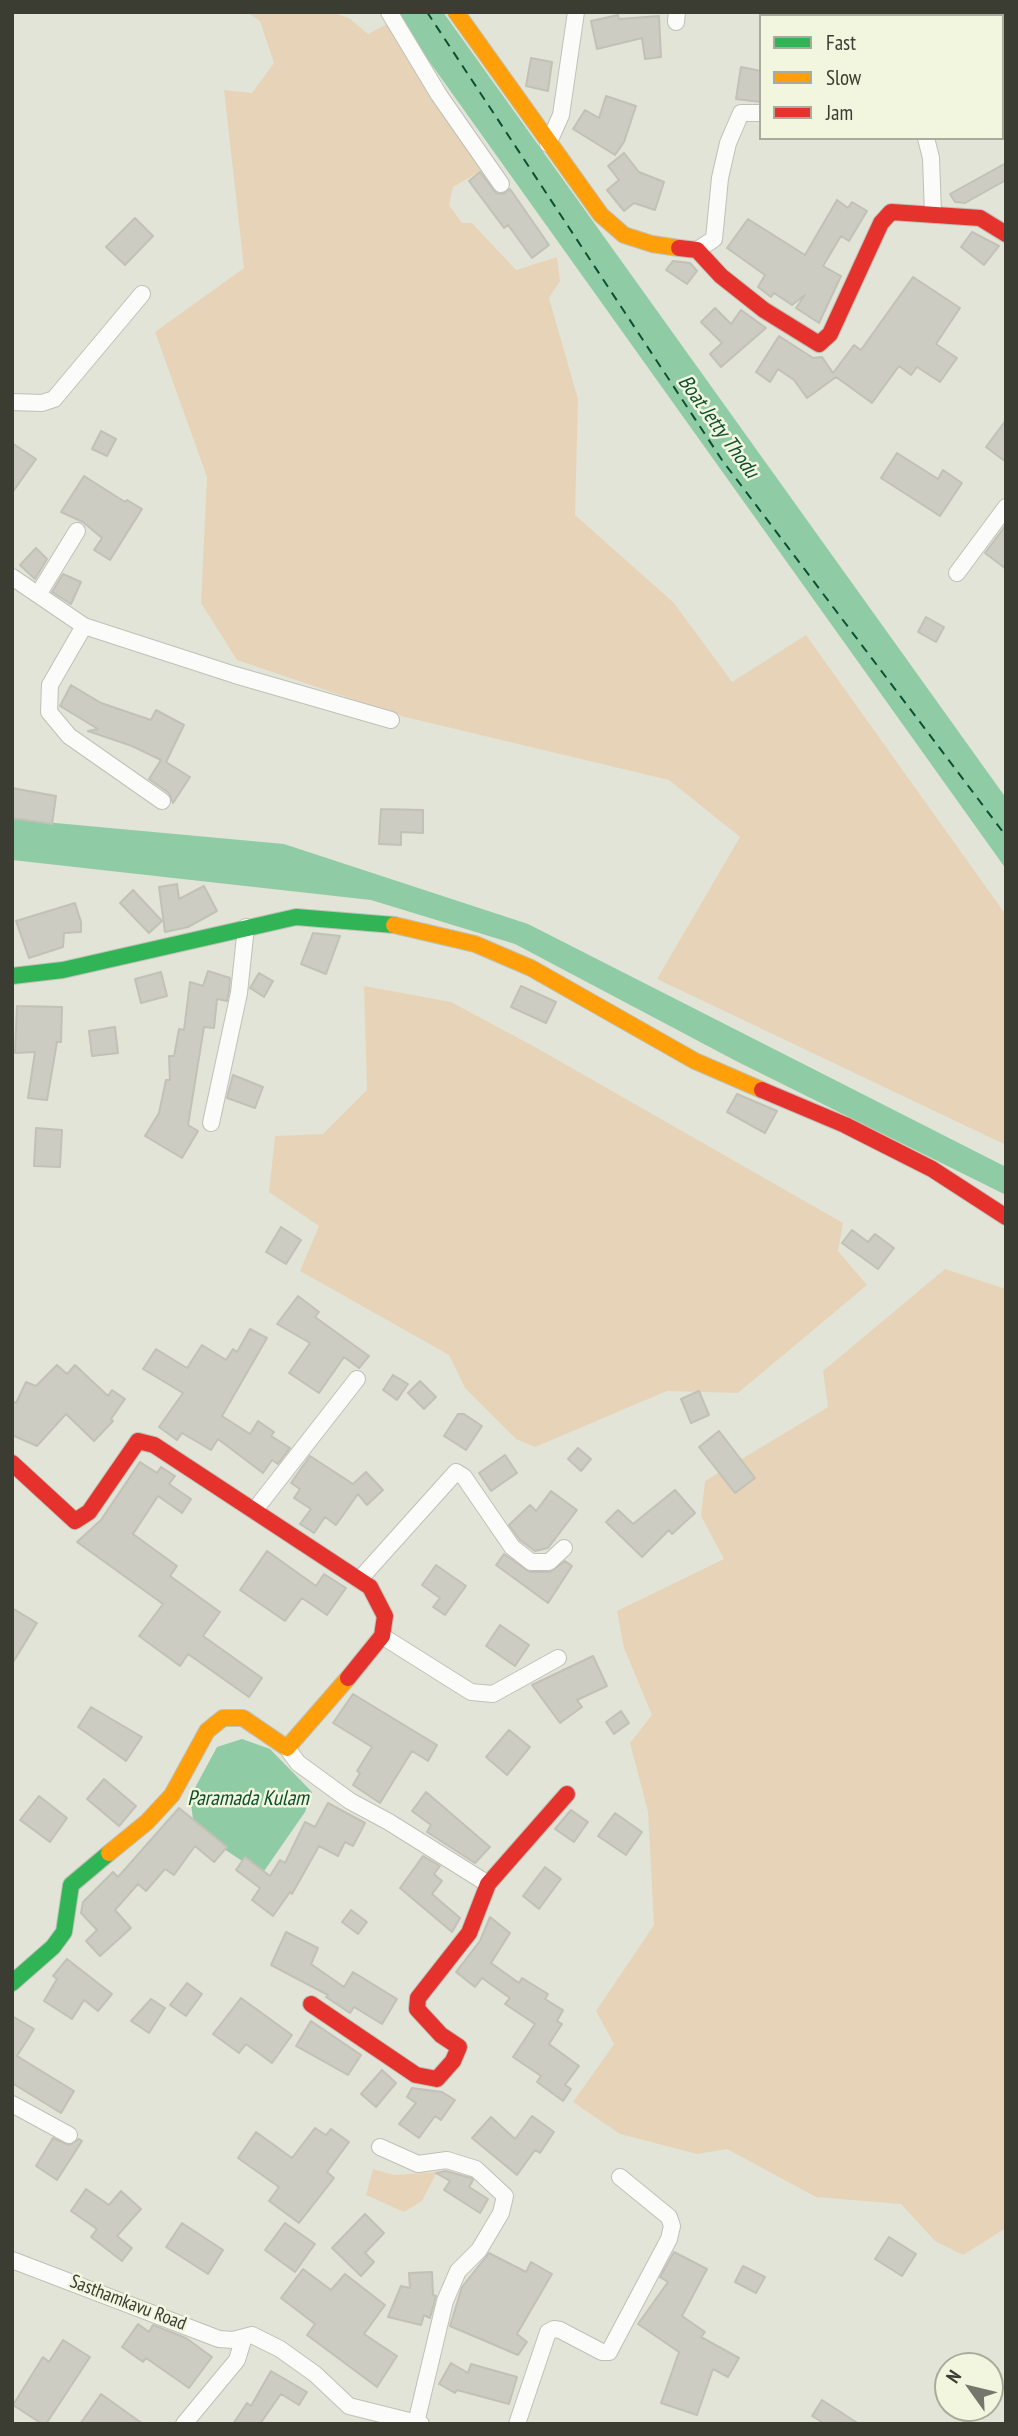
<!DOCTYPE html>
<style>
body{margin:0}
#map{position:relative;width:1018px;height:2436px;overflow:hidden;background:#e2e4d7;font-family:"PT Sans Narrow",sans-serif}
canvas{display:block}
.frame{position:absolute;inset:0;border:14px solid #3b3d33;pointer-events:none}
.legend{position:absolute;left:759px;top:14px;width:245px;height:126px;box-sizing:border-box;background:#f3f6df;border:2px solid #a9ac9a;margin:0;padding:9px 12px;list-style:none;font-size:21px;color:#3b3d33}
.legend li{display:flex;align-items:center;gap:14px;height:35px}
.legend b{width:35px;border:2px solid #a9ac9a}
.north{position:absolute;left:934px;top:2352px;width:70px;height:70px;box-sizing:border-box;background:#f3f6df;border:2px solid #a9ac9a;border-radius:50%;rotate:304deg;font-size:19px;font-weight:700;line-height:28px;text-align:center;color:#3b3d33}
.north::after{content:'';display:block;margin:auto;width:24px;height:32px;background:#75776c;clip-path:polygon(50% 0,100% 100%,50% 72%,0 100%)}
</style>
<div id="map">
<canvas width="1018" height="2436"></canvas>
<div class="frame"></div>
<ul class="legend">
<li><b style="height:9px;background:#30b455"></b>Fast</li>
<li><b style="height:9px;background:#ff9f0a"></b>Slow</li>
<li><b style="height:9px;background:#e5322d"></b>Jam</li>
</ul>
<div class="north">N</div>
</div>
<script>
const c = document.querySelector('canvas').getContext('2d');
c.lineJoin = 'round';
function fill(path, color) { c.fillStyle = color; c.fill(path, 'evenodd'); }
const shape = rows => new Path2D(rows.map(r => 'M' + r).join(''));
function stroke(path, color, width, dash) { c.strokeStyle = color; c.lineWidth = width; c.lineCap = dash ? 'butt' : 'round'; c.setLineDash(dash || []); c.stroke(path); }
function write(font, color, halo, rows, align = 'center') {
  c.font = font + ' "PT Sans Narrow",sans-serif'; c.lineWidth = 5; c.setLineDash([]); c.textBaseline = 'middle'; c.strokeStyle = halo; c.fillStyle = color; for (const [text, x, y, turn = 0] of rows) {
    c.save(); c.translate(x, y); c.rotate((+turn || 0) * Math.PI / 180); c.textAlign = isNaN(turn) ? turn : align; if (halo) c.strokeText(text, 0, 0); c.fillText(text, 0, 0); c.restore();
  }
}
fill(shape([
 [247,12,332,12,349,18,368,34,387,24,460,140,484,169,453,187,449,205,462,223,472,223,516,270,557,257,560,281,549,298,578,399,575,515,674,603,732,682,806,635,1006,915,1006,1145,657,979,740,837,669,780,405,717,237,660,201,603,207,477,155,332,244,268,224,90,252,93,274,63,260,21],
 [364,986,451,1002,535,1047,843,1223,838,1251,867,1285,738,1393,667,1391,535,1447,516,1439,465,1388,449,1355,300,1271,319,1226,269,1192,275,1136,323,1134,367,1090],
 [945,1269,1006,1289,1006,2228,963,2255,935,2241,901,2204,816,2197,727,2149,697,2154,620,2134,573,2102,614,2044,596,2011,654,1925,648,1812,630,1743,652,1715,624,1648,617,1611,724,1559,701,1516,705,1481,828,1407,823,1371],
 [373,2169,394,2175,437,2172,422,2201,404,2212,366,2195]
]), '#e7d4b8');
fill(shape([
 [394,12,443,12,1006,798,1006,869],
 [12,819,284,844,528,924,1006,1167,1006,1195,736,1061,515,944,371,900,12,860],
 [242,1739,270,1749,312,1792,305,1812,262,1874,227,1851,193,1819,190,1797,217,1747]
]), '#8fcba4');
stroke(shape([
 [427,12,722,460,1006,836]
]), '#0d5030', 2, [9, 7]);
const building = shape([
 [618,15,619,19,659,16,661,57,645,59,642,38,597,49,591,21,618,15],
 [531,58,552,62,548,91,526,86,531,58],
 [741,67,761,71,761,102,736,99,741,67],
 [606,96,636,106,624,142,615,155,573,129,585,110,599,118,606,96],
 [624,153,639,172,664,182,655,210,634,203,624,211,607,190,619,180,608,166,624,153],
 [1006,163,1006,180,965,203,955,202,950,194,1006,163],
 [480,172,496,193,503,194,510,189,549,245,532,258,508,225,504,228,469,181,480,172],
 [837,200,848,208,852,202,867,211,849,241,841,236,823,266,841,276,819,323,796,308,805,295,792,305,774,293,771,297,758,287,765,275,727,248,748,219,805,255,837,200],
 [135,218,153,236,125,265,106,247,135,218],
 [972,232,999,246,984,265,961,247,972,232],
 [673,261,690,263,697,271,687,284,666,270,673,261],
 [913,277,960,308,936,344,957,358,940,382,917,367,911,375,899,366,872,403,836,377,807,398,794,380,778,369,770,382,756,372,779,336,813,358,822,357,833,373,854,345,861,350,913,277],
 [715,308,731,324,741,310,766,328,721,367,710,354,722,343,701,322,715,308],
 [1006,420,1006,462,986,447,1006,420],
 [101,431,116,439,107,456,92,449,101,431],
 [12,443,36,459,12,493,12,443],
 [897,453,938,479,943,470,962,483,940,516,881,478,897,453],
 [84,476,125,502,127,500,142,509,110,560,94,550,102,538,83,522,61,512,84,476],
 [1006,525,1006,569,985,553,1006,525],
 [36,548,47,559,35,579,20,565,36,548],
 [63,574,81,582,71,604,52,592,63,574],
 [926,617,944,627,936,642,918,632,926,617],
 [71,685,101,703,151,720,156,710,184,725,166,762,190,777,173,803,169,793,149,779,161,760,132,746,88,731,98,729,60,706,71,685],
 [12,788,56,796,52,824,12,818,12,788],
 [381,809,423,810,423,833,401,832,401,845,379,844,381,809],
 [177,884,179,899,204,886,217,911,188,927,165,932,159,887,177,884],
 [133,890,162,921,149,933,120,903,133,890],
 [75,903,81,922,81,932,64,933,63,947,29,958,16,921,75,903],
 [313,933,340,936,326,974,301,964,313,933],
 [208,971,230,978,229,991,227,1001,217,999,214,1028,204,1027,188,1125,198,1131,182,1158,145,1136,159,1113,166,1080,170,1080,169,1056,174,1056,179,1029,184,1030,190,982,203,986,208,971],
 [161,972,167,996,141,1003,135,979,161,972],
 [259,973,273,981,264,997,250,988,259,973],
 [521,986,556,1002,546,1023,511,1007,521,986],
 [17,1006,62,1007,61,1042,57,1042,47,1100,28,1098,35,1052,15,1053,17,1006],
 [115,1027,118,1053,92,1056,89,1031,115,1027],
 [233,1075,263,1087,255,1108,227,1098,233,1075],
 [737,1094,777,1111,765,1133,727,1112,737,1094],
 [36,1128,62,1130,60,1167,34,1166,36,1128],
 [281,1227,301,1240,286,1264,266,1252,281,1227],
 [852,1230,868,1242,875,1234,894,1248,878,1269,842,1243,852,1230],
 [298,1296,319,1312,315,1317,369,1356,359,1368,344,1357,319,1393,289,1373,310,1343,277,1324,298,1296],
 [250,1329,267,1338,222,1416,250,1434,258,1421,274,1432,271,1436,290,1448,278,1464,272,1460,263,1473,218,1439,211,1450,182,1433,177,1440,159,1427,183,1393,143,1369,156,1349,187,1368,202,1345,226,1360,233,1349,237,1352,250,1329],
 [57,1365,67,1374,75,1365,108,1396,112,1390,125,1399,111,1419,113,1421,94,1441,66,1414,37,1446,12,1435,12,1401,16,1403,26,1382,36,1386,57,1365],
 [393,1375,408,1384,397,1400,383,1390,393,1375],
 [420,1381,436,1397,424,1409,408,1393,420,1381],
 [699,1391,709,1415,691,1423,681,1399,699,1391],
 [458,1414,464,1414,482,1426,466,1450,444,1436,458,1414],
 [719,1431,755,1478,735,1493,699,1447,719,1431],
 [578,1448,591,1459,581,1471,568,1459,578,1448],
 [505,1455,517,1473,491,1491,479,1473,505,1455],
 [310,1456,353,1484,366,1472,383,1490,367,1505,358,1494,336,1525,325,1517,314,1533,300,1524,311,1509,294,1498,300,1489,291,1483,310,1456],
 [140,1462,157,1473,161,1467,175,1476,169,1484,191,1499,182,1513,158,1496,133,1534,177,1566,170,1576,220,1612,203,1636,262,1678,249,1697,188,1654,180,1666,139,1636,163,1604,77,1542,101,1520,140,1462],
 [675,1490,695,1513,672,1534,669,1530,642,1557,606,1522,618,1510,633,1524,675,1490],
 [551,1491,577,1510,548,1548,535,1551,520,1540,509,1525,530,1505,536,1511,551,1491],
 [267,1551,316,1586,324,1574,346,1588,327,1615,302,1598,285,1621,240,1590,267,1551],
 [504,1554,530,1572,550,1572,565,1561,572,1566,548,1603,496,1565,504,1554],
 [436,1565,466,1586,445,1615,433,1607,440,1598,422,1585,436,1565],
 [12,1608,37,1623,12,1664,12,1608],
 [500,1625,529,1645,515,1666,486,1646,500,1625],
 [593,1656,607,1686,577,1700,582,1707,560,1723,532,1685,593,1656],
 [353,1694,437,1745,428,1761,412,1751,380,1803,353,1785,360,1773,357,1771,372,1747,333,1723,353,1694],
 [91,1707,142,1737,126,1761,78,1727,91,1707],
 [621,1711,629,1723,614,1734,606,1722,621,1711],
 [509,1730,530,1747,507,1775,486,1757,509,1730],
 [104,1779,136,1806,119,1826,87,1799,104,1779],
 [426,1792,490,1847,475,1863,427,1832,431,1825,412,1811,426,1792],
 [39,1796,67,1818,50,1842,20,1820,39,1796],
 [328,1803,365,1823,353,1846,345,1842,338,1856,319,1846,292,1894,290,1892,273,1916,252,1900,260,1888,236,1870,245,1857,270,1876,280,1860,285,1863,305,1822,315,1827,328,1803],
 [179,1808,227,1847,214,1862,195,1846,174,1875,165,1869,146,1891,138,1884,115,1910,131,1928,100,1956,86,1941,97,1930,81,1913,83,1902,113,1872,118,1877,179,1808],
 [571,1810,588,1822,574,1842,555,1829,571,1810],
 [615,1813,642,1832,626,1855,598,1836,615,1813],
 [423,1856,440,1866,434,1874,442,1881,432,1894,460,1918,452,1932,400,1888,423,1856],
 [545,1867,561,1879,539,1909,523,1896,545,1867],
 [351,1910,367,1922,358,1934,342,1922,351,1910],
 [490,1917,510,1933,491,1963,519,1983,522,1978,548,1994,545,1999,563,2010,557,2021,562,2024,549,2044,579,2066,565,2085,571,2089,563,2101,537,2082,541,2076,513,2057,535,2024,505,2004,510,1998,482,1978,475,1987,456,1972,480,1941,490,1917],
 [286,1932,318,1948,311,1964,344,1987,353,1972,397,1999,382,2024,354,2007,350,2013,326,1997,328,1995,271,1965,286,1932],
 [67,1959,112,1994,98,2011,84,2000,72,2019,44,2001,57,1979,53,1976,67,1959],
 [187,1983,202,1994,186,2016,170,2005,187,1983],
 [241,1998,292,2035,272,2063,246,2044,239,2053,213,2034,241,1998],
 [151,1999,165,2008,149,2033,131,2021,151,1999],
 [12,2016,34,2029,17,2056,74,2091,61,2113,12,2083,12,2016],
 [311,2021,361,2055,348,2075,296,2046,311,2021],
 [382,2070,396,2083,376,2107,361,2094,382,2070],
 [412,2088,442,2092,455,2100,441,2120,435,2116,419,2138,399,2124,416,2103,407,2097,412,2088],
 [532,2116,554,2132,540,2153,535,2150,517,2175,472,2138,491,2117,515,2139,532,2116],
 [315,2128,326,2135,331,2129,349,2142,327,2172,334,2178,299,2223,269,2201,279,2187,238,2158,256,2132,292,2158,315,2128],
 [53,2138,69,2145,79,2139,82,2141,57,2180,36,2166,53,2138],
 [446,2171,471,2178,473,2180,469,2187,488,2199,480,2213,444,2190,450,2181,436,2173,446,2171],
 [86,2189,109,2205,121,2191,141,2209,117,2236,132,2248,122,2261,91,2237,97,2229,71,2211,86,2189],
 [365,2214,384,2233,365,2253,374,2262,361,2276,332,2248,365,2214],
 [182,2223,223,2250,208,2274,166,2247,182,2223],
 [285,2223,315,2244,295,2272,265,2250,285,2223],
 [889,2237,916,2254,902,2276,875,2259,889,2237],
 [674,2252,707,2269,682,2316,705,2332,701,2337,739,2358,728,2377,713,2369,697,2415,661,2403,679,2352,638,2324,668,2282,660,2277,674,2252],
 [489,2253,526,2272,531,2262,552,2274,517,2334,527,2342,518,2355,450,2326,462,2287,489,2253],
 [743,2266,765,2277,756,2293,735,2282,743,2266],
 [303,2269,331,2290,345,2274,385,2305,364,2334,397,2356,377,2387,307,2335,315,2324,281,2298,303,2269],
 [432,2272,433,2295,436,2296,430,2318,424,2315,421,2325,388,2317,401,2286,410,2288,409,2273,432,2272],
 [138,2324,149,2332,153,2325,186,2338,212,2357,189,2388,146,2358,143,2362,122,2347,138,2324],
 [63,2340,90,2357,46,2424,42,2424,13,2405,43,2357,49,2362,63,2340],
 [451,2363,468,2373,471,2364,517,2377,509,2404,457,2390,455,2393,439,2384,451,2363],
 [271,2371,307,2392,299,2405,281,2394,260,2424,233,2424,247,2403,251,2406,271,2371],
 [101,2394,143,2424,80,2424,101,2394],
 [822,2400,859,2424,825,2424,812,2416,822,2400]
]);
fill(building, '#cdccc2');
stroke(building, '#c2c1b7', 2);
const street = shape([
 [389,12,439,95,501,184],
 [940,12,944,16],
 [676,22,677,12],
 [926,138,931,158,933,214],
 [548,144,561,115,576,12],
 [697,250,714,239,720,178,728,143,741,113,761,113],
 [12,402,42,403,54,399,142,294],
 [957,573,1006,507],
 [12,577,84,626,235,675,391,720],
 [39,593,77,531],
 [84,626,50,685,49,712,69,736,162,801],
 [211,1123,239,993,246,927],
 [254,1511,357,1379],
 [359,1580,456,1472,464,1477,512,1547,531,1562,549,1562,564,1548],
 [382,1636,471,1692,493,1694,558,1658],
 [287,1748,298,1763,350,1801,389,1822,488,1884],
 [12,2104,69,2135],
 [380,2147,418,2164,447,2160,476,2169,505,2196,501,2213,479,2250,458,2271,445,2301,416,2423],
 [12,2260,219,2339,233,2340,252,2335,280,2349,315,2374,349,2406,421,2424],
 [184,2424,237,2360,244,2337],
 [517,2424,548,2332,554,2329,560,2330,602,2352,609,2352,669,2239,672,2226,669,2217,620,2177]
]);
const fast = shape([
 [12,976,63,970,296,917,394,925],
 [12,1983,53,1947,64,1932,71,1885,109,1853]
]);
const slow = shape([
 [456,12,601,215,624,235,652,244,679,248],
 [394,925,475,944,531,968,695,1061,762,1090],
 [109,1853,147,1822,172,1795,207,1731,223,1718,243,1718,287,1748,348,1678]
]);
const jam = shape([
 [679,248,697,250,721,276,764,310,819,344,830,334,881,223,891,212,980,218,1006,234],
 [762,1090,845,1125,932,1169,1006,1217],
 [12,1463,75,1521,89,1512,138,1441,154,1445,370,1587,385,1616,382,1636,348,1678],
 [311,2004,416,2075,437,2079,453,2061,459,2047,441,2035,417,2009,418,1998,469,1933,488,1884,567,1794]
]);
stroke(street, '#bfc1b7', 18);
stroke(fast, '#bfc1b7', 18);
stroke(slow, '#bfc1b7', 18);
stroke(jam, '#bfc1b7', 18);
stroke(street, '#fbfbf9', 16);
stroke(fast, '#30b455', 16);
stroke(slow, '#ff9f0a', 16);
stroke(jam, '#e5322d', 16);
write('19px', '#3b3d33', '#f3f6df', [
 ["Sasthamkavu Road",128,2303,21]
]);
write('italic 21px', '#0d5030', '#f3f6df', [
 ["Boat Jetty Thodu",718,427,54],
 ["Paramada Kulam",248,1799]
]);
</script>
